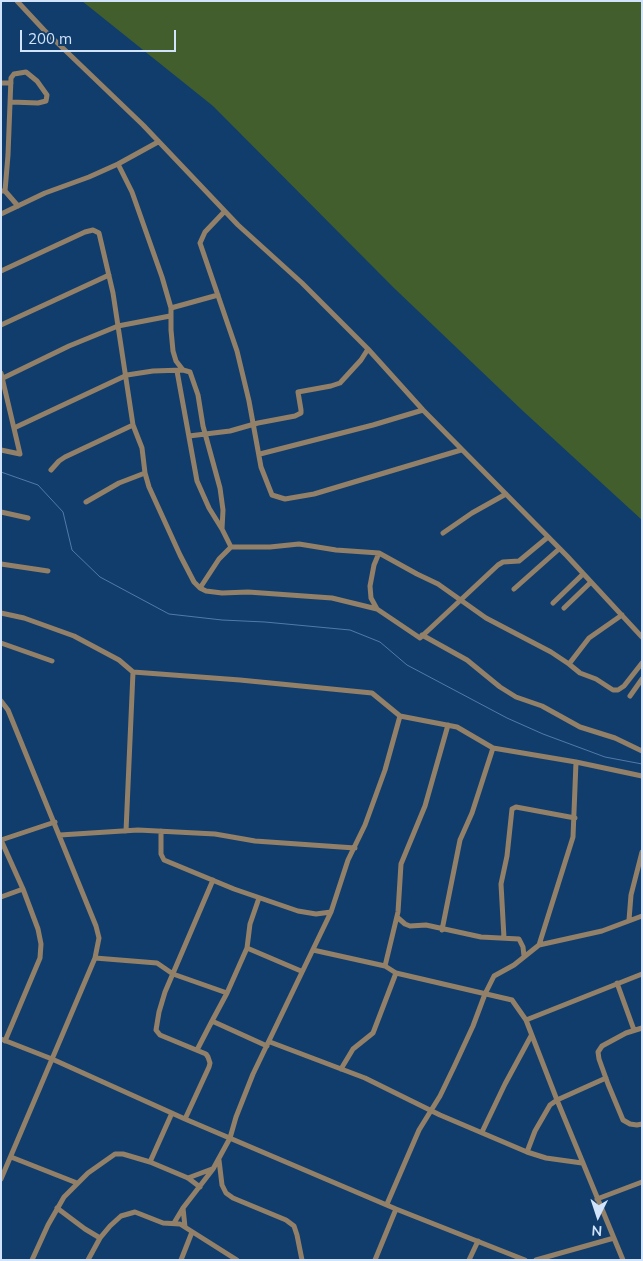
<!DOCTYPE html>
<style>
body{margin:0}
#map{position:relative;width:643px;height:1261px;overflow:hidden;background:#113d6c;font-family:Mulish,sans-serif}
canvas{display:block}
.frame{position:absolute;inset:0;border:2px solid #d1e4fb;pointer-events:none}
.north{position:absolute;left:573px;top:1191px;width:50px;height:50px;-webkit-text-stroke:4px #113d6c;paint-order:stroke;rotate:184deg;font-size:14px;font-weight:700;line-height:20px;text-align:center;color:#d1e4fb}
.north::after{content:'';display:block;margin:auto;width:18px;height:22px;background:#d1e4fb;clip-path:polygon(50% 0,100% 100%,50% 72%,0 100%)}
.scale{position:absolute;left:20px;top:30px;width:156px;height:22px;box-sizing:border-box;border:2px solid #d1e4fb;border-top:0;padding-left:6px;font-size:15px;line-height:18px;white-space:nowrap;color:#d1e4fb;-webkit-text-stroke:4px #113d6c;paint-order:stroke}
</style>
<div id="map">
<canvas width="643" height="1261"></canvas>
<div class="frame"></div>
<div class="north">N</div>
<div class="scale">200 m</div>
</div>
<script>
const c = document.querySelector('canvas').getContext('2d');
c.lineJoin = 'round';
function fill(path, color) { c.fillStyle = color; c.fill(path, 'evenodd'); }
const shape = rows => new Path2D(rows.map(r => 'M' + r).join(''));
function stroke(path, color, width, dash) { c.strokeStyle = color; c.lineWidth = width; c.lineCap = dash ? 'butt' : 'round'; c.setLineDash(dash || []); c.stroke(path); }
fill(shape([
 [82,1,642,1,642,520,523,411,394,288,213,106]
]), '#425e2c');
stroke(shape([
 [1,472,38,485,63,512,72,550,100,577,169,614,222,620,265,622,350,630,380,642,407,665,507,718,543,734,605,757,642,764]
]), '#527aa9', 1);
stroke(shape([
 [17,1,44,30,143,125,238,225,302,283,368,349,423,410,567,556,642,637],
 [1,83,11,83],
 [118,164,132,192,162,277,171,308,171,330,173,351,176,361,183,370],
 [2,191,5,191,18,206],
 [5,191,8,155,11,78,14,74,26,72,37,81,47,95,46,101,38,103,11,102],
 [224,212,205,232,200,243,237,351,249,401,261,467,272,495,285,499,314,494,461,450],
 [1,214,45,193,89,177,118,164,158,142],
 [1,271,85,232,93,230,99,233,113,293,133,425,142,448,145,473,149,487,180,555,194,582,200,588,206,591,222,593,248,592,332,598,377,609,420,638,498,565,503,562,519,561,548,537],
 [171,308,218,295],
 [1,325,109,275],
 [177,371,197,481,209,508,222,529,231,547],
 [1,373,20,454,1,450],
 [1,379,69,346,118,326,170,316],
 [14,428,127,375,153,371,183,370,190,372,198,395,203,426,220,488,223,510,222,529],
 [189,436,230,431,258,423,295,416,301,413,301,410,298,392,331,386,340,383,361,360,368,349],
 [260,454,373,425,423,410],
 [51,470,59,461,65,457,133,425],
 [86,502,119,483,145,473],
 [1,512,28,518],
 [443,533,472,513,506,494],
 [1,564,48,571],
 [200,588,219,559,231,547,270,547,299,544,336,550,379,553,417,574,438,584,486,618,551,652,569,664],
 [514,589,559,549],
 [553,603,583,574],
 [564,608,591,582],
 [377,609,371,598,370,586,374,565,379,553],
 [1,613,24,618,74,636,119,660,133,672,240,680,372,693,400,716,457,727,493,748,576,762,642,776],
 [622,615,589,638,569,664,580,673,596,679,613,690,618,690,624,686,642,663],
 [422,635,467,660,500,687,516,697,542,706,580,727,615,738,642,751],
 [1,643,52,661],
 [630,696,642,679],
 [1,701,8,710,96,926,99,938,95,958,1,1179],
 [126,831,133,672],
 [161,831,161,854,164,860,234,889,298,911,316,914,331,912],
 [60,835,138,830,215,834,255,841,355,848],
 [1,840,23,889,38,929,41,944,40,958,5,1041],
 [1,840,55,822],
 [1,897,23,889],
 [259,898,250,924,247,948,227,993,212,1021,267,1046],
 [397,917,405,924,410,926,426,925,481,937,519,939,523,947,524,956],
 [629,920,631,895,642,852],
 [442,930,460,840,472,813,493,748],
 [504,938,501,884,507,856,512,809,516,807,575,818],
 [539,945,573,837,576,762],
 [247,948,301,971],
 [313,950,385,966,396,973,512,1000,526,1020],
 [95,958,157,963,173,974,227,993],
 [385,966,398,912,401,864,425,806,448,725],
 [617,983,634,1030],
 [642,1028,626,1033,602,1046,598,1052,599,1059,608,1084,623,1120,630,1124,637,1125,642,1124],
 [1,1039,52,1059,185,1119,396,1209,525,1260],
 [270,1042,365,1078,440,1115,527,1152,546,1158,582,1163],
 [197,1050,212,1021],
 [341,1069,353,1049,373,1033,396,973],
 [185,1119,209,1067,210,1063,208,1057,206,1054,160,1035,156,1030,159,1012,165,992,213,880],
 [482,1132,505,1084,531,1036],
 [527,1152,535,1131,550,1105,557,1100,606,1078],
 [11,1157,77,1183],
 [219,1160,222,1185,226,1193,233,1198,286,1220,294,1226,297,1235,302,1260],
 [150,1162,172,1113],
 [188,1178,212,1169],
 [597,1199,642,1182],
 [387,1204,419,1130,440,1096,454,1067,473,1026,485,994,494,976,514,965,539,945,602,931,642,916],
 [57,1208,85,1229,100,1238],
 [183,1208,185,1227],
 [174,1223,183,1208,213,1169,230,1138,236,1117,253,1074,331,912,348,860,365,825,385,770,400,716],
 [32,1260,48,1225,64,1197,88,1173,115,1154,123,1154,150,1162,188,1178,200,1187],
 [88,1260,100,1238,110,1226,121,1216,135,1212,163,1223,180,1224,237,1260],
 [181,1260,192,1232],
 [375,1260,396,1209],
 [469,1260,478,1241],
 [536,1260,614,1238],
 [623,1260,557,1100,526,1020,642,974]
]), '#938068', 5);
</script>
